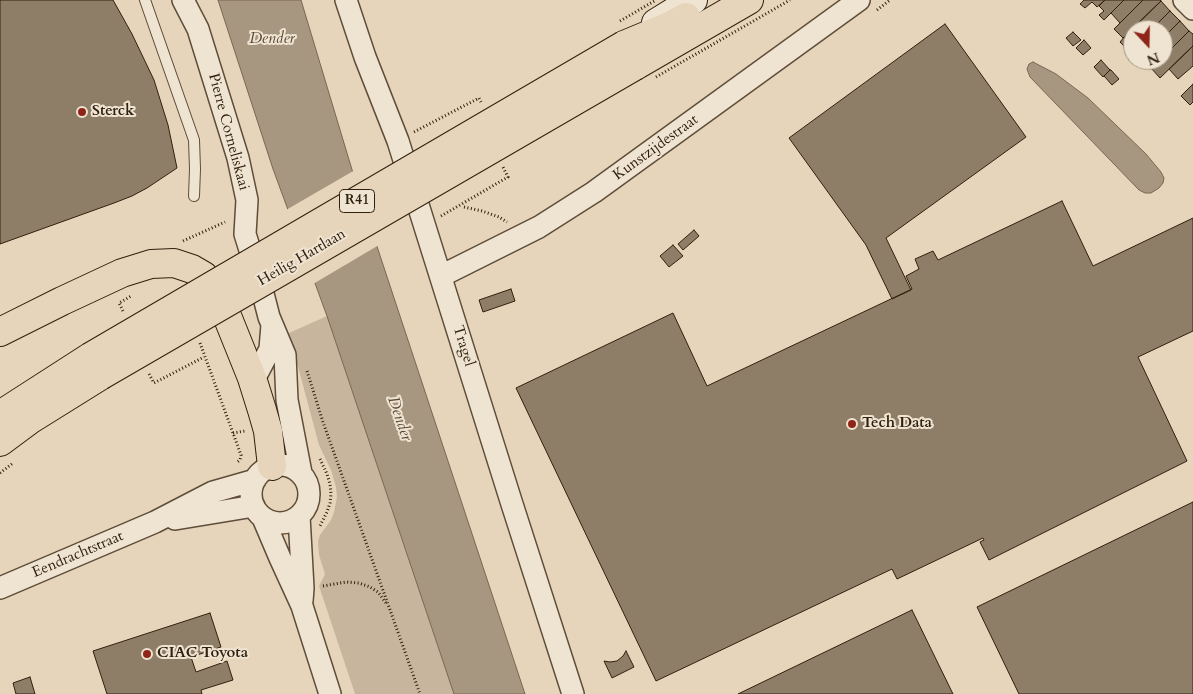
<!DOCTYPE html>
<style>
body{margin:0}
#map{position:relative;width:1193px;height:694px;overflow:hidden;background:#e6d5ba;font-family:Cardo,serif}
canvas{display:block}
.north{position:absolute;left:1123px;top:20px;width:50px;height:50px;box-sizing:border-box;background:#efe4d2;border:1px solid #a39684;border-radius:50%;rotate:159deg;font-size:14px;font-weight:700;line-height:20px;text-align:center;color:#30200e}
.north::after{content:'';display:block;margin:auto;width:18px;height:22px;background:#8f2418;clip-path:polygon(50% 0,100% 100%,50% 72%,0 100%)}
</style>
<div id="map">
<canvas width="1193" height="694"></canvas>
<div class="north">N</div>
</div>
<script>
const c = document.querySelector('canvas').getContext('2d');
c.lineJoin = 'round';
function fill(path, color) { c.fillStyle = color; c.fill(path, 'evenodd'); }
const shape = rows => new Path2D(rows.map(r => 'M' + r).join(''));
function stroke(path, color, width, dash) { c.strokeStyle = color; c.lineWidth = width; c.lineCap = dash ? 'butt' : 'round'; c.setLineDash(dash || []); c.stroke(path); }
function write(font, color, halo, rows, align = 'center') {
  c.font = font + ' Cardo,serif'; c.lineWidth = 4; c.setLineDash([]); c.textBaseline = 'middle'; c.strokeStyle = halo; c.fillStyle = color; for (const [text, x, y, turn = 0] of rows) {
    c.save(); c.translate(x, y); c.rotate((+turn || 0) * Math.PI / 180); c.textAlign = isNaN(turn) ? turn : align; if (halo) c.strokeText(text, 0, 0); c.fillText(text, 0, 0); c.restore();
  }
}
fill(shape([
 [327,316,454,694,355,694,319,586,325,574,319,555,318,541,320,535,331,520,334,512,337,497,336,487,331,470,319,445,289,333]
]), '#c7b69d');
const water = shape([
 [218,0,301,0,356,183,525,694,454,694,327,316,273,169,218,0],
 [1033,62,1056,74,1088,98,1146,154,1161,172,1164,178,1163,183,1159,188,1151,193,1145,193,1139,190,1030,77,1027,69,1029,64,1033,62]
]);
fill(water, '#a89780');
stroke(water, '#786752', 1);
fill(shape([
 [355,170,379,245,313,284,286,210]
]), '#e6d5ba');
const building = shape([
 [0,0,113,0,132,34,154,80,168,125,177,168,147,188,132,196,114,203,0,244,0,0],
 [1084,0,1105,0,1097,7,1092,2,1085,8,1080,4,1084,0],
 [1105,0,1124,0,1104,20,1099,15,1104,11,1099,6,1105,0],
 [1124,0,1143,0,1120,23,1111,13,1124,0],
 [1143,0,1160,0,1161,1,1123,38,1114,29,1143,0],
 [1161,1,1170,11,1151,30,1133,30,1133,42,1126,35,1161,1],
 [1170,11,1180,21,1163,38,1163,30,1151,30,1170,11],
 [1180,21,1189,31,1165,55,1163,54,1163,38,1180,21],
 [945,24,1026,137,886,238,911,290,892,299,866,245,789,138,945,24],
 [1189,31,1193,34,1193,46,1160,78,1151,68,1160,60,1163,60,1163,57,1189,31],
 [1073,32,1081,40,1073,46,1066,38,1073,32],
 [1126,35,1133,42,1133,47,1129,51,1120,42,1126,35],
 [1084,40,1091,48,1083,55,1076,48,1084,40],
 [1193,46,1193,66,1178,79,1169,69,1193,46],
 [1101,60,1110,70,1103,77,1094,67,1101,60],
 [1110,70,1111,70,1119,79,1112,85,1104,76,1110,70],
 [1193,84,1193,102,1190,105,1181,96,1193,84],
 [1062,201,1093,266,1193,218,1193,331,1138,357,1187,461,989,560,980,542,984,540,983,538,897,579,892,569,656,681,516,388,673,313,707,386,912,289,906,276,919,269,915,259,933,251,938,260,1062,201],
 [694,230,699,236,683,250,678,244,694,230],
 [673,245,683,256,669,267,660,256,673,245],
 [511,289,515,301,483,312,479,300,511,289],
 [1193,502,1193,694,1019,694,977,607,1193,502],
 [912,610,953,694,738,694,912,610],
 [210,613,221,647,191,657,196,672,227,661,233,680,201,690,202,694,107,694,93,651,210,613],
 [626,651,634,667,612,678,604,661,610,662,617,661,623,656,626,651],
 [30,677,35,694,16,694,13,683,30,677]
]);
fill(building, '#8f7e67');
stroke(building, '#30200e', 1);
const lane = shape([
 [145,0,194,140,195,169,194,196]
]);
const street = shape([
 [183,0,198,29,238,158,247,200,245,234,260,282,269,317,285,355,287,400,301,473],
 [346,0,365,57,398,141,511,501,573,694],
 [1184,0,1193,9],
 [441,276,539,227,594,192,859,0],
 [252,378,258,372,270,349,272,325],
 '251 494a29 29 0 1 1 58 0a29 29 0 1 1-58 0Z',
 [299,516,303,588,302,601],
 [263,518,280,558,302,606,330,694],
 [175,519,254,506],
 [0,588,155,522,213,492,255,480]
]);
const secondary = shape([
 [656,23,693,0]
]);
const primary = shape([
 [624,45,672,25,686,17],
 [635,66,749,0],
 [0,332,62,301,122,273,151,264,174,263,192,269,204,276,219,296,252,378,262,410,268,431,272,466],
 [0,415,90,357],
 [0,442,31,419,100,376]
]);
stroke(lane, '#5e4d39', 12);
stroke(street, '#5e4d39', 24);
stroke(secondary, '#30200e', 30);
stroke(primary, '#30200e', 30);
stroke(shape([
 [877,10,890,0],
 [414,132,479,98,481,102],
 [464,207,482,211,499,217,507,222],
 [441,216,508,177,503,167],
 [183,241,225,222],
 [123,311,119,303,131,296],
 [200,343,241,455,240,460,236,463],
 [307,371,323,422,420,694],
 [149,374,154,383,204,357],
 [233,433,245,431],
 [320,459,327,474,330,484,331,494,330,503,327,512,320,526],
 [0,473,13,463],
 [323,586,346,582,359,583,370,587,378,592,386,603]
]), '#30200e', 3, [1, 2.5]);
stroke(lane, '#efe4d2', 10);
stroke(street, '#efe4d2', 21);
stroke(secondary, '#efe4d2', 28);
stroke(primary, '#e6d5ba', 28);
const primaryBridge = shape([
 [90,357,624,45],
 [100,376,635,66]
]);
stroke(primaryBridge, '#30200e', 30, []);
stroke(shape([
 [620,21,656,0],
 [656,77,790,0]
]), '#30200e', 3, [1, 2.5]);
stroke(primaryBridge, '#e6d5ba', 28);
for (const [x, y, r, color] of [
 [82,112,5,"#8f2418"],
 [852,424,5,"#8f2418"],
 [147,654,5,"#8f2418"]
]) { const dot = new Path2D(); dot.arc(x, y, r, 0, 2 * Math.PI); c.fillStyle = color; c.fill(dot); stroke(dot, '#efe4d2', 2); }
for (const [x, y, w] of [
 [357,201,35]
]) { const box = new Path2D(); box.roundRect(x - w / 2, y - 11.5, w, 23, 4); c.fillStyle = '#efe4d2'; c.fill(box); stroke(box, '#30200e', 1); }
write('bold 14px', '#30200e', null, [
 ["R41",357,201]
]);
write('bold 15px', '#30200e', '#efe4d2', [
 ["Sterck",92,112],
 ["Tech Data",862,424],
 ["CIAC Toyota",157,654]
], 'left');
write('15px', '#30200e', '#efe4d2', [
 ["Pierre Corneliskaai",228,132,75],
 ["Kunstzijdestraat",656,148,-36],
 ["Heilig Hartlaan",302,258,-30],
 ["Tragel",463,346,73],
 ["Eendrachtstraat",78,555,-23]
]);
write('italic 16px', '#5a4a36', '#efe4d2', [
 ["Dender",272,39],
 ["Dender",399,419,71]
]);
</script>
